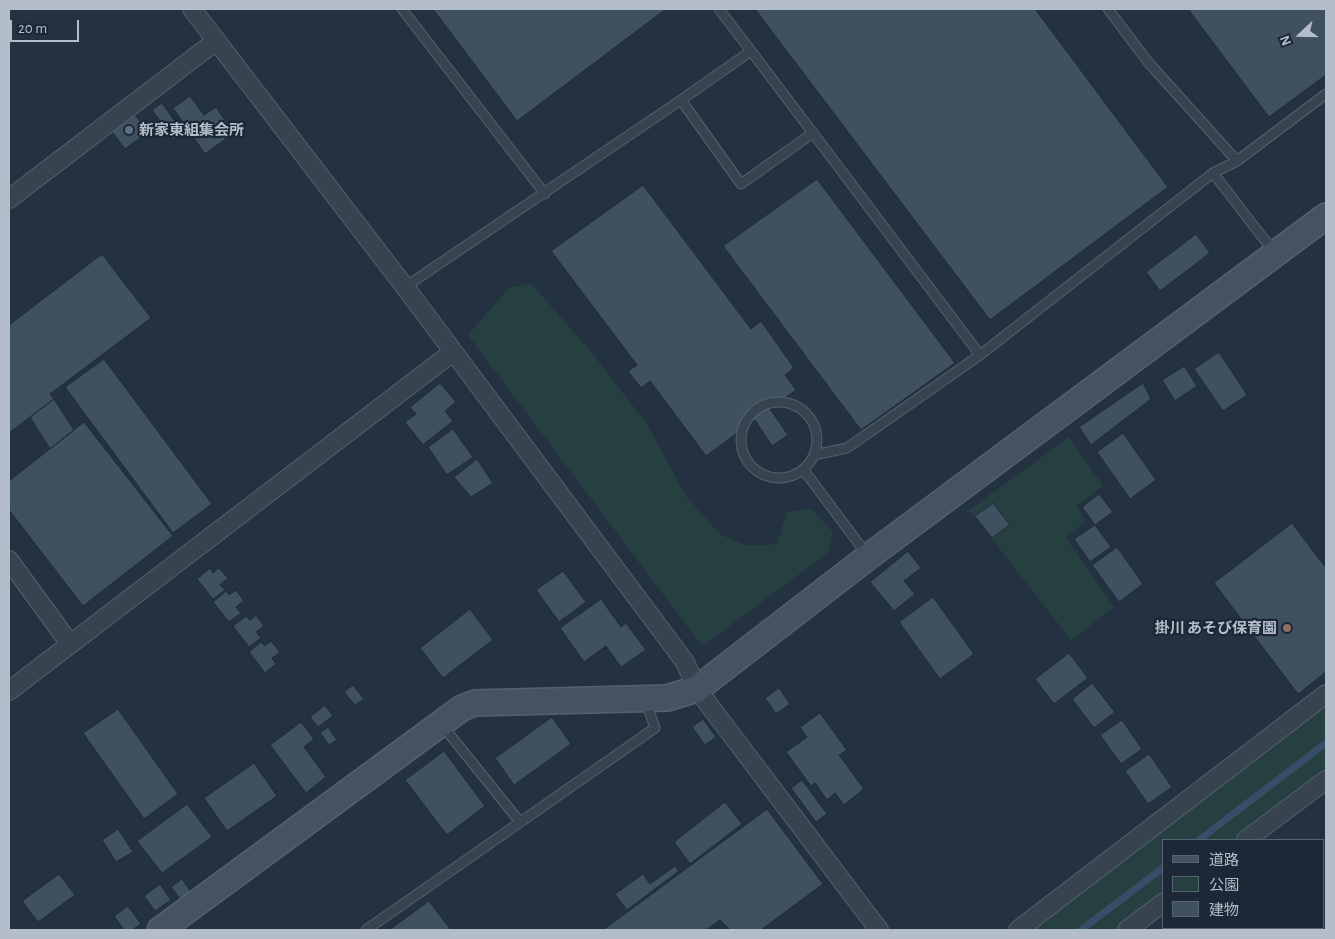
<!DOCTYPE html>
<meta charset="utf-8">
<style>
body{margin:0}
#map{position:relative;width:1335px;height:939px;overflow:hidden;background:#243141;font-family:"Alegreya Sans","Noto Sans JP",sans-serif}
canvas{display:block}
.frame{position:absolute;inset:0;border:10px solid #b4becb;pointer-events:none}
.legend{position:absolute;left:1162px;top:839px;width:162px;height:90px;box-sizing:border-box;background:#1d2836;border:1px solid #596472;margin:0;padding:6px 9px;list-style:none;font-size:15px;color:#b4becb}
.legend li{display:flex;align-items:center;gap:10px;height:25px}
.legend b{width:25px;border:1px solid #596472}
.north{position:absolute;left:1275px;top:10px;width:50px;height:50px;-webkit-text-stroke:4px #1d2836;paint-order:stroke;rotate:249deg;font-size:14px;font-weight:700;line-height:20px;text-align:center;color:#b4becb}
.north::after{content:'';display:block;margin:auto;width:18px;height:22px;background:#b4becb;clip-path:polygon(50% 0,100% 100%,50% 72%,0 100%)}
.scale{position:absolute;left:10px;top:20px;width:69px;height:22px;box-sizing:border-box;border:2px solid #b4becb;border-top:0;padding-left:6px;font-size:15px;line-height:18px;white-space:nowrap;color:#b4becb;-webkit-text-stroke:4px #1d2836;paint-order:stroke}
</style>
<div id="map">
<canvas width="1335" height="939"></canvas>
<div class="frame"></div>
<ul class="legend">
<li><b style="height:6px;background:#465264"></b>道路</li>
<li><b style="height:14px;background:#264042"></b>公園</li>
<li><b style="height:14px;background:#3f5060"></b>建物</li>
</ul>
<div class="north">N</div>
<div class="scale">20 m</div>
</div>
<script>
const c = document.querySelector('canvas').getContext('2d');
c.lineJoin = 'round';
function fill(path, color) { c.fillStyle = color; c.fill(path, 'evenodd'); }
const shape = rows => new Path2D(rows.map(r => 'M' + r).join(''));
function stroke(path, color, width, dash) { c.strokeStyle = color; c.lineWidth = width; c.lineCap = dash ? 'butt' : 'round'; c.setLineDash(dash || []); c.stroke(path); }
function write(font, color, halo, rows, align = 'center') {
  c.font = font + ' "Alegreya Sans","Noto Sans JP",sans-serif'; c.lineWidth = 4.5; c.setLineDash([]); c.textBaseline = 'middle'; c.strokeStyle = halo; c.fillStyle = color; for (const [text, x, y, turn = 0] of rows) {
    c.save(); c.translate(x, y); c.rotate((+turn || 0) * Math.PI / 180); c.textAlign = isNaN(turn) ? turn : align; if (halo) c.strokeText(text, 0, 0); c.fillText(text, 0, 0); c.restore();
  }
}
fill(shape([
 [531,283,592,353,647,424,686,496,721,535,748,546,777,544,787,512,812,509,833,532,828,553,702,646,468,335,509,288],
 [1069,437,1103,486,1076,506,1086,521,1066,538,1114,607,1071,640,969,510],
 [1326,698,1326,780,1246,840,1164,840,1164,902,1127,930,1029,930]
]), '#264042');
stroke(shape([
 [1199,840,1326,743],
 [1081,930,1164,867]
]), '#374e69', 7);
const building = shape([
 [433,9,666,9,517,121,433,9],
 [755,9,1035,9,1168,187,990,320,755,9],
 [1188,9,1326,9,1326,75,1269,117,1188,9],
 [190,96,204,115,216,107,234,133,205,154,173,108,190,96],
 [162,103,183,133,174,140,152,110,162,103],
 [133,112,148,132,125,149,110,129,133,112],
 [817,179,955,363,861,430,723,246,817,179],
 [643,185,751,329,761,321,794,368,785,375,796,390,770,409,788,435,772,446,755,420,706,456,650,381,641,388,628,371,637,365,551,251,643,185],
 [1196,234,1210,253,1160,291,1146,272,1196,234],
 [102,254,151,318,50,394,54,399,9,433,9,325,102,254],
 [1219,352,1247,395,1223,411,1194,369,1219,352],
 [104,359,212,504,173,533,65,387,104,359],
 [1184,366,1197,386,1175,401,1162,380,1184,366],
 [440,383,456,402,445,411,453,421,423,445,405,422,416,414,410,407,440,383],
 [1143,383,1151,399,1091,445,1079,427,1143,383],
 [54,399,74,430,50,449,30,417,54,399],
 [84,422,173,536,83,606,9,510,9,481,84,422],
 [453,429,473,457,447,475,428,447,453,429],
 [1123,433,1156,480,1130,499,1097,452,1123,433],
 [477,459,493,483,471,497,454,477,477,459],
 [1099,494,1113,512,1095,525,1082,507,1099,494],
 [993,503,1010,525,992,538,975,516,993,503],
 [1292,523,1326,568,1326,672,1298,694,1214,583,1292,523],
 [1095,525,1111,547,1090,562,1074,539,1095,525],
 [1117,547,1143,584,1119,602,1092,565,1117,547],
 [908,551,921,568,904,581,915,594,894,611,870,582,908,551],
 [210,568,213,573,219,568,228,578,220,585,225,590,213,599,197,579,210,568],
 [563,571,586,602,559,622,536,590,563,571],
 [236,590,244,601,236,607,241,613,229,622,213,602,226,591,229,595,236,590],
 [933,597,974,654,940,679,899,622,933,597],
 [601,599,621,627,626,623,646,650,621,667,606,646,584,662,560,628,601,599],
 [470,609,493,640,443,678,420,648,470,609],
 [256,615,264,626,256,632,261,638,249,647,233,626,246,616,250,620,256,615],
 [271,641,280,652,272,658,276,664,265,673,249,652,261,642,265,646,271,641],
 [1069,653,1088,678,1054,704,1035,679,1069,653],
 [1092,683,1115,712,1094,728,1072,699,1092,683],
 [353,685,364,699,355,705,344,692,353,685],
 [779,688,790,704,776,714,765,698,779,688],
 [325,705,333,716,318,727,310,717,325,705],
 [118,709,178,794,144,819,83,733,118,709],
 [820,713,847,750,839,755,864,789,844,805,835,793,827,800,815,783,811,786,786,752,807,737,800,727,820,713],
 [552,717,571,744,514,785,495,758,552,717],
 [703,719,716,737,705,745,692,727,703,719],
 [1122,720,1142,749,1121,764,1100,735,1122,720],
 [301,722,314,739,304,747,326,777,306,793,270,745,301,722],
 [328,727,337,740,329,745,320,733,328,727],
 [444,751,485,806,447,835,405,780,444,751],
 [1149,754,1172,787,1148,804,1125,771,1149,754],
 [254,763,277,796,227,831,204,798,254,763],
 [802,780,827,814,816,822,791,788,802,780],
 [725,802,742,824,690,864,674,842,725,802],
 [187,804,212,837,162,873,137,841,187,804],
 [767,809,823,884,761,930,730,930,720,920,706,930,603,930,767,809],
 [118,829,133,852,116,862,102,840,118,829],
 [675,866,679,871,627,910,615,894,643,874,650,884,675,866],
 [59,874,75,895,38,922,22,901,59,874],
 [182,879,194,896,183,903,171,887,182,879],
 [160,884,171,900,155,911,144,896,160,884],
 [429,901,451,930,389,930,429,901],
 [128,906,141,924,132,930,124,930,114,916,128,906]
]);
fill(building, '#3f5060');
stroke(building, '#1f2a38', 1);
const lane = shape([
 [402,9,545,194],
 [719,9,751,51],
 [1108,9,1148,62,1237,161],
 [813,133,980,355],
 [1213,173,1274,252],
 [405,287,681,100,741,184,813,133,751,51,681,100],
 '741 440a38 38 0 1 1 76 0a38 38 0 1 1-76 0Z',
 [814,455,847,448,980,355,1213,173,1237,161,1326,94],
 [803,469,868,556],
 [442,725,520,822],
 [366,930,655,728,646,702]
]);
const street = shape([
 [192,9,405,287,685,662,697,689,879,930],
 [9,199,216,41],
 [9,560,70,644],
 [9,691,453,352],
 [1246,840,1326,780],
 [1018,930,1326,694],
 [1127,930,1164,902]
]);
const secondary = shape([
 [160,930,462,708,475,703,667,698,697,689,868,557,1326,216]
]);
stroke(lane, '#56616e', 11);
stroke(street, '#56616e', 20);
stroke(secondary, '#56616e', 28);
stroke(lane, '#384350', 9);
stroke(street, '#384350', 18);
stroke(secondary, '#465264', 25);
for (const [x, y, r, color] of [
 [129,130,5,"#5c6f8a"],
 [1287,628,5,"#8d6e63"]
]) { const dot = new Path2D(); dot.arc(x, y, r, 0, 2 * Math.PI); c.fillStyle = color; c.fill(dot); stroke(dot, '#1d2836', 2); }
write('bold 15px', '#b4becb', '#1d2836', [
 ["新家東組集会所",139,130],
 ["掛川 あそび保育園",1277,628,"right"]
], 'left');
</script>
